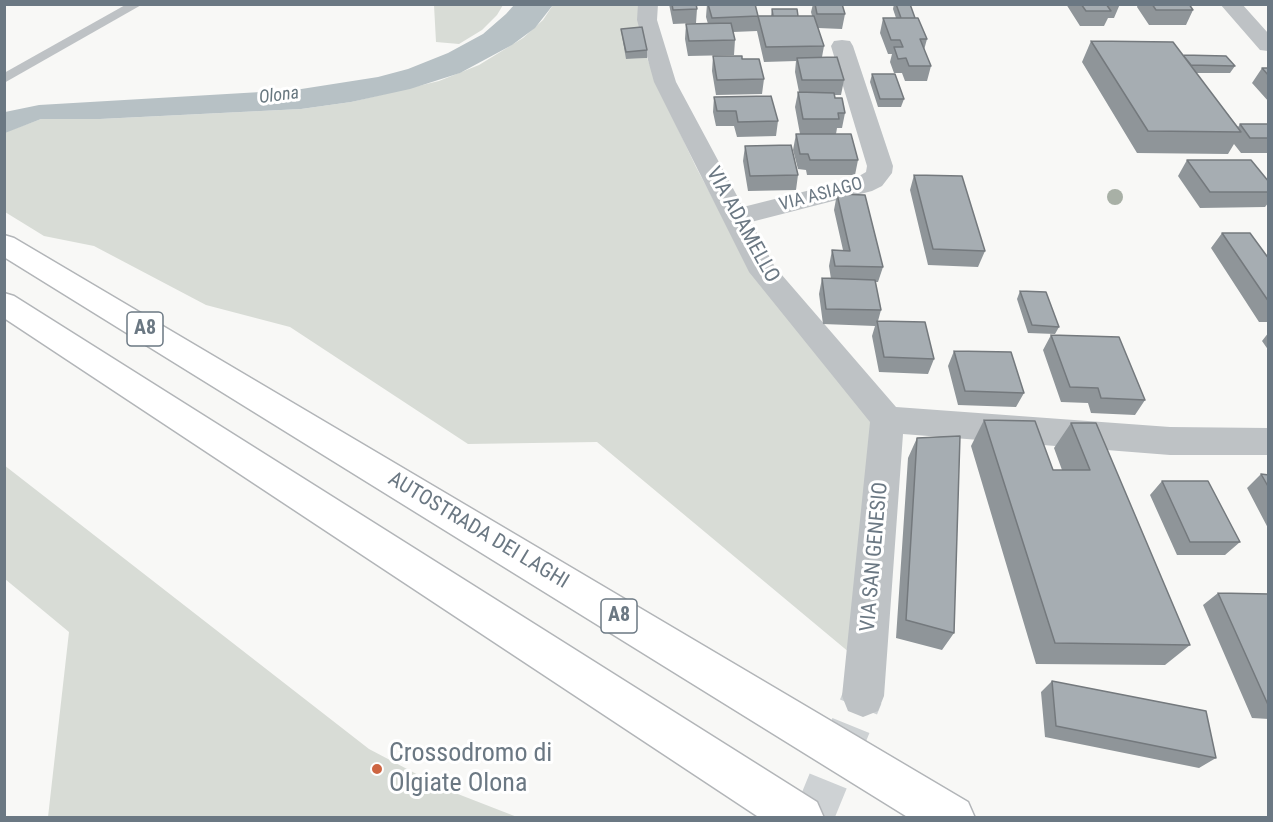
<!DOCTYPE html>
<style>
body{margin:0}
#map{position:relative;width:1273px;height:822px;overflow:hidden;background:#f8f8f6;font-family:"Roboto Condensed",sans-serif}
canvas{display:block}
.frame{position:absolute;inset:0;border:6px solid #6b7883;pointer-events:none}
</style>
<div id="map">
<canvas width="1273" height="822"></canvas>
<div class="frame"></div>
</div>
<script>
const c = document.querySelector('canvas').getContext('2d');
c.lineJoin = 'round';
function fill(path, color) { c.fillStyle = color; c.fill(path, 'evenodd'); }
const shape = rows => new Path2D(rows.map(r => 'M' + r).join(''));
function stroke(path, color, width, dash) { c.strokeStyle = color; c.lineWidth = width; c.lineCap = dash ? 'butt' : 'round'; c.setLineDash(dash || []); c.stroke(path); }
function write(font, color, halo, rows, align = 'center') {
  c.font = font + ' "Roboto Condensed",sans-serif'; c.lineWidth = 6; c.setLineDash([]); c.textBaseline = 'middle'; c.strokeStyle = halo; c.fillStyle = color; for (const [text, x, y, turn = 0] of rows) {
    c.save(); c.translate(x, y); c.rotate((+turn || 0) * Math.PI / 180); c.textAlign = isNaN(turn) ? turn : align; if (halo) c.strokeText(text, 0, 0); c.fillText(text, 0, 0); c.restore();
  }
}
fill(shape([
 [434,5,434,4,503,5,497,15,482,30,459,44,436,42],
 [553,5,642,5,642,35,626,59,647,58,662,95,696,167,755,278,876,422,856,658,597,442,468,444,290,327,206,305,94,246,44,236,5,212,4,133,11,130,41,119,100,119,301,109,351,102,439,81,479,65,523,38,543,20],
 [4,465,369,749,445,789,517,817,48,817,69,632,5,579]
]), '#d8dcd6');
fill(shape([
 [514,5,553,5,535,28,512,45,460,73,410,89,351,102,301,109,100,119,41,119,5,133,5,112,39,105,295,90,378,77,408,69,448,53,483,34,506,14]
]), '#b7c1c5');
stroke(shape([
 [813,818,863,696]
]), '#ced2d4', 40, [40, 20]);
const highway = shape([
 [4,235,14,238,968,802,975,818,909,818,4,257,4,235],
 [4,293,14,296,817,802,824,818,760,818,4,318,4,293]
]);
stroke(highway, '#b2b5b8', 3);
fill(shape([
 [127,4,143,4,4,83,4,73,127,4]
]), '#bec2c5');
fill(shape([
 [638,4,658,4,657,20,676,82,743,207,854,179,866,172,867,166,831,46,834,41,842,40,850,41,853,46,893,166,892,173,882,186,872,191,751,222,775,267,896,407,1170,427,1268,428,1268,455,1170,455,903,434,884,696,878,711,863,717,848,711,842,696,870,422,749,272,654,82,637,20,638,4],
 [1220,4,1242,4,1268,33,1268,51,1260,50,1220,4]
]), '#bec2c5');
fill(highway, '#fff');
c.fillStyle = '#a8b0a6';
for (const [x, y] of [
 [1115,197]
]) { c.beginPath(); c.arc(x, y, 8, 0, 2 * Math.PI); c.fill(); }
fill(shape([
 [669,4,696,4,697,9,696,23,673,24],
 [707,4,755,4,758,16,771,16,772,9,798,16,812,16,811,12,813,4,842,4,845,14,842,29,818,28,824,46,822,57,844,80,841,95,835,95,835,98,845,113,842,128,837,128,836,134,858,160,855,175,807,175,806,170,798,169,793,150,796,134,800,134,795,107,798,92,799,92,795,72,796,61,764,62,757,31,733,32,735,40,734,55,688,56,685,39,686,24,708,24,706,17],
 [894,4,910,4,915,18,927,39,924,50,931,66,927,81,905,81,902,73,894,73,890,62,892,54,888,54,880,33,883,18,896,18,893,9],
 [1066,4,1120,4,1114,18,1108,18,1104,26,1080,26],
 [1138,4,1189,4,1193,10,1186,25,1149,25,1137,7],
 [621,29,647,50,647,58,626,59,622,36],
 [1091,41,1183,55,1235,66,1230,73,1196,73,1238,127,1240,124,1269,124,1269,153,1241,153,1234,144,1228,154,1137,153,1082,62],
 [713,56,742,59,764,79,762,94,716,95,712,71],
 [1262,68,1269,68,1269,102,1252,83],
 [872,74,904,99,901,107,878,107,870,82],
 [714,97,778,121,776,136,737,137,734,126,716,126,713,112],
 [745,146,798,175,796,190,748,191,743,161],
 [1187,160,1269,182,1269,202,1265,207,1200,208,1178,176],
 [914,175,985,251,978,267,928,265,910,190],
 [837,194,883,267,878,282,875,282,881,310,878,321,934,359,928,374,879,372,872,336,875,326,823,324,819,294,822,278,831,279,829,266,832,250,843,250,834,210],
 [1222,233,1269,259,1269,322,1259,322,1211,248],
 [1020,291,1059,327,1055,334,1028,333,1017,299],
 [1269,332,1269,351,1262,341],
 [1051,335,1145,400,1135,415,1091,413,1088,403,1061,402,1043,350],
 [954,351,1024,393,1016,407,958,405,948,366],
 [984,420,1053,470,1062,470,1054,448,1071,423,1190,645,1165,665,1036,664,971,446],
 [917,438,954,633,942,650,896,638,908,458],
 [1261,474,1269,475,1269,530,1247,488],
 [1162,481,1240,542,1225,555,1177,555,1150,495],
 [1218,593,1269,594,1269,719,1252,718,1203,605],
 [1052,681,1216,758,1199,768,1045,737,1041,692]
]), '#8f9599');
const building = shape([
 [672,4,696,4,697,9,673,10,672,4],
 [708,4,755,4,758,16,712,18,708,4],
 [815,4,842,4,845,14,817,14,815,4],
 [896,4,910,4,915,18,901,18,896,4],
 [1081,4,1106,4,1111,11,1086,11,1081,4],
 [1152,4,1189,4,1193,10,1156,10,1152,4],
 [772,9,797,9,798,16,773,16,772,9],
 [758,16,814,16,824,46,766,47,758,16],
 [883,18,918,18,927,39,920,39,931,66,909,66,906,58,898,59,894,47,903,47,900,40,891,40,883,18],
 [731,23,735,40,689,41,686,24,731,23],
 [642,27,647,50,626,52,621,29,642,27],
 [1091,41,1173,42,1241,132,1148,131,1091,41],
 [1183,55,1226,56,1235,66,1191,65,1183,55],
 [713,56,742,56,742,59,759,59,764,79,717,80,713,56],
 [837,57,844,80,802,80,797,58,837,57],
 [1262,68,1269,68,1269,76,1262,68],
 [872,74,895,74,904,99,880,99,872,74],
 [798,92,834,93,835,98,842,98,845,113,838,113,839,119,803,119,798,92],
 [771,96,778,121,738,122,736,111,717,111,714,97,771,96],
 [1240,124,1269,124,1269,138,1250,138,1240,124],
 [796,134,851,134,858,160,810,160,808,154,800,154,796,134],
 [791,145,798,175,750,176,745,146,791,145],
 [1187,160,1251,160,1269,182,1269,192,1210,192,1187,160],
 [914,175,962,176,985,251,933,249,914,175],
 [837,194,865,195,883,267,835,266,832,250,850,251,837,194],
 [1222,233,1250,233,1269,259,1269,302,1222,233],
 [822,278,875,280,881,310,826,309,822,278],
 [1020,291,1046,292,1059,327,1032,325,1020,291],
 [877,321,925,322,934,359,884,357,877,321],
 [1051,335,1119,337,1145,400,1101,398,1098,388,1070,387,1051,335],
 [954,351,1011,352,1024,393,965,391,954,351],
 [984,420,1035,421,1053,470,1090,470,1071,423,1096,423,1190,645,1055,643,984,420],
 [960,436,954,633,906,620,917,438,960,436],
 [1261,474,1269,475,1269,488,1261,474],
 [1162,481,1208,481,1240,542,1190,542,1162,481],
 [1218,593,1269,594,1269,707,1218,593],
 [1052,681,1206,711,1216,758,1056,726,1052,681]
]);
fill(building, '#a6adb2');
stroke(building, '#74797d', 1.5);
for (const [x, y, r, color] of [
 [377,769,6,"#cd6542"]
]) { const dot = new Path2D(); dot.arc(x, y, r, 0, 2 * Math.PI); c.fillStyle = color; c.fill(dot); stroke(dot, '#fff', 2); }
write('italic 18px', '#67777f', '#fff', [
 ["Olona",279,96,-7]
]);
write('18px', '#6b7883', '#fff', [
 ["VIA ASIAGO",821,195,-15]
]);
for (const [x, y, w] of [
 [145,329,36],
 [619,616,36]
]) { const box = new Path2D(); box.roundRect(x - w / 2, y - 17, w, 34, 4.5); c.fillStyle = '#fff'; c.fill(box); stroke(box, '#6b7883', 1.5); }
write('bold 20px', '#6b7883', null, [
 ["A8",145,329],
 ["A8",619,616]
]);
write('21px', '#6b7883', '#fff', [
 ["VIA ADAMELLO",742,225,61],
 ["AUTOSTRADA DEI LAGHI",478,531,31],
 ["VIA SAN GENESIO",875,557,-85]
]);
write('26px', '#6b7883', '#fff', [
 ["Crossodromo di",389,754],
 ["Olgiate Olona",389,784]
], 'left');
</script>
